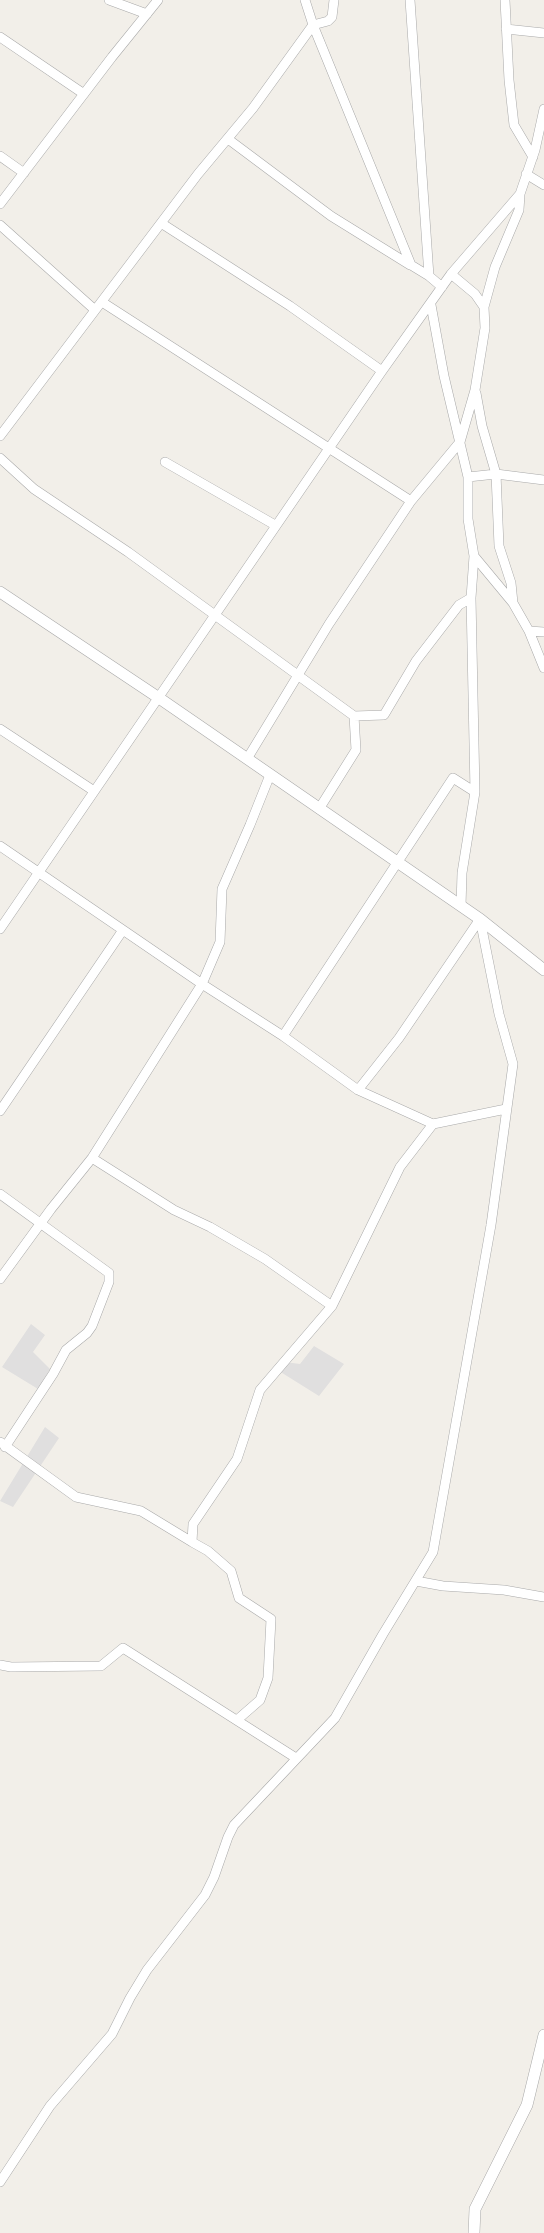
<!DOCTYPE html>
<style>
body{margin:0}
canvas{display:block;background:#f2efe9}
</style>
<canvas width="544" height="2233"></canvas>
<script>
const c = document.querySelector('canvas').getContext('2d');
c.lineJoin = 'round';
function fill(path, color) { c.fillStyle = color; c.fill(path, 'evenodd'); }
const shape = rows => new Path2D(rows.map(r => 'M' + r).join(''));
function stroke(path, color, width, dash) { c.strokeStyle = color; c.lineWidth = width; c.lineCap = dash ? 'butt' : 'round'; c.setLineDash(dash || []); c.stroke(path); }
fill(shape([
 [31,1324,45,1335,33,1352,50,1369,38,1389,2,1367],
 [314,1346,344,1364,319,1396,279,1371,285,1362,300,1364],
 [45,1427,59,1438,13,1507,0,1501]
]), '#e0dfdf');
const minor = shape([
 [109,0,147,14],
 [305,0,313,25,411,265,429,276,442,287],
 [410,0,429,276],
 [505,0,509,80,514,125,533,157],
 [506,29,544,33],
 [0,37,84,94],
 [228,139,331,216,410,265],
 [0,156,24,173],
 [526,174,544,185],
 [0,204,112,57,158,0],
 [161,223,290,306,382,371],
 [0,225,95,310],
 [102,302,411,501],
 [431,305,444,376,468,477,468,519,474,556,471,598,475,792,462,873,461,906],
 [484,307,495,267,519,210,520,194],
 [476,393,482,426,496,474,499,546,511,583,513,603],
 [0,436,198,174,253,108,313,25,328,21,332,17,334,0],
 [0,458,34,489,128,552,354,716],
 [165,462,275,525],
 [468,477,496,474,544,480],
 [474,556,513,603,529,631,544,668],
 [529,631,544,632],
 [0,729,94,791],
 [247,759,329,624,411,501,460,442,475,390,485,328,484,307,475,294,451,274],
 [319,809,356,750,354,716,384,715,416,661,459,605,471,598],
 [0,846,202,984,283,1036,358,1090,433,1124,506,1109],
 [0,929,382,371,451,274,520,194,535,150,544,109],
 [283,1036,453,778,475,792],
 [358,1090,399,1038,480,919],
 [0,1111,123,930],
 [92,1158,174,1210,210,1227,265,1259,332,1306],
 [0,1194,109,1273,109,1282,92,1326,87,1333,66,1350,53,1374,5,1447],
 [0,1279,51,1209,92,1158,202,984,220,942,222,889,250,825,270,775],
 [0,1442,76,1497,141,1511,192,1542],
 [416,1581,443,1586,504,1590,544,1597],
 [0,1665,11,1667,101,1666,123,1648,296,1758],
 [237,1720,260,1700,268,1678,271,1619,239,1598,231,1571,208,1551,192,1542,193,1524,237,1459,260,1390,332,1306,400,1167,433,1124],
 [0,2182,50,2106,112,2034,130,1998,147,1970,205,1895,214,1877,228,1837,234,1825,335,1718,383,1634,433,1552,491,1225,513,1064,499,1014,480,919]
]);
const tertiary = shape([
 [0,592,159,698,480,919,544,970],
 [474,2233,475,2209,527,2105,544,2035]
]);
stroke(minor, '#a9a9a9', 10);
stroke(tertiary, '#a9a9a9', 12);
stroke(minor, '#fff', 9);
stroke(tertiary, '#fff', 11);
</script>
